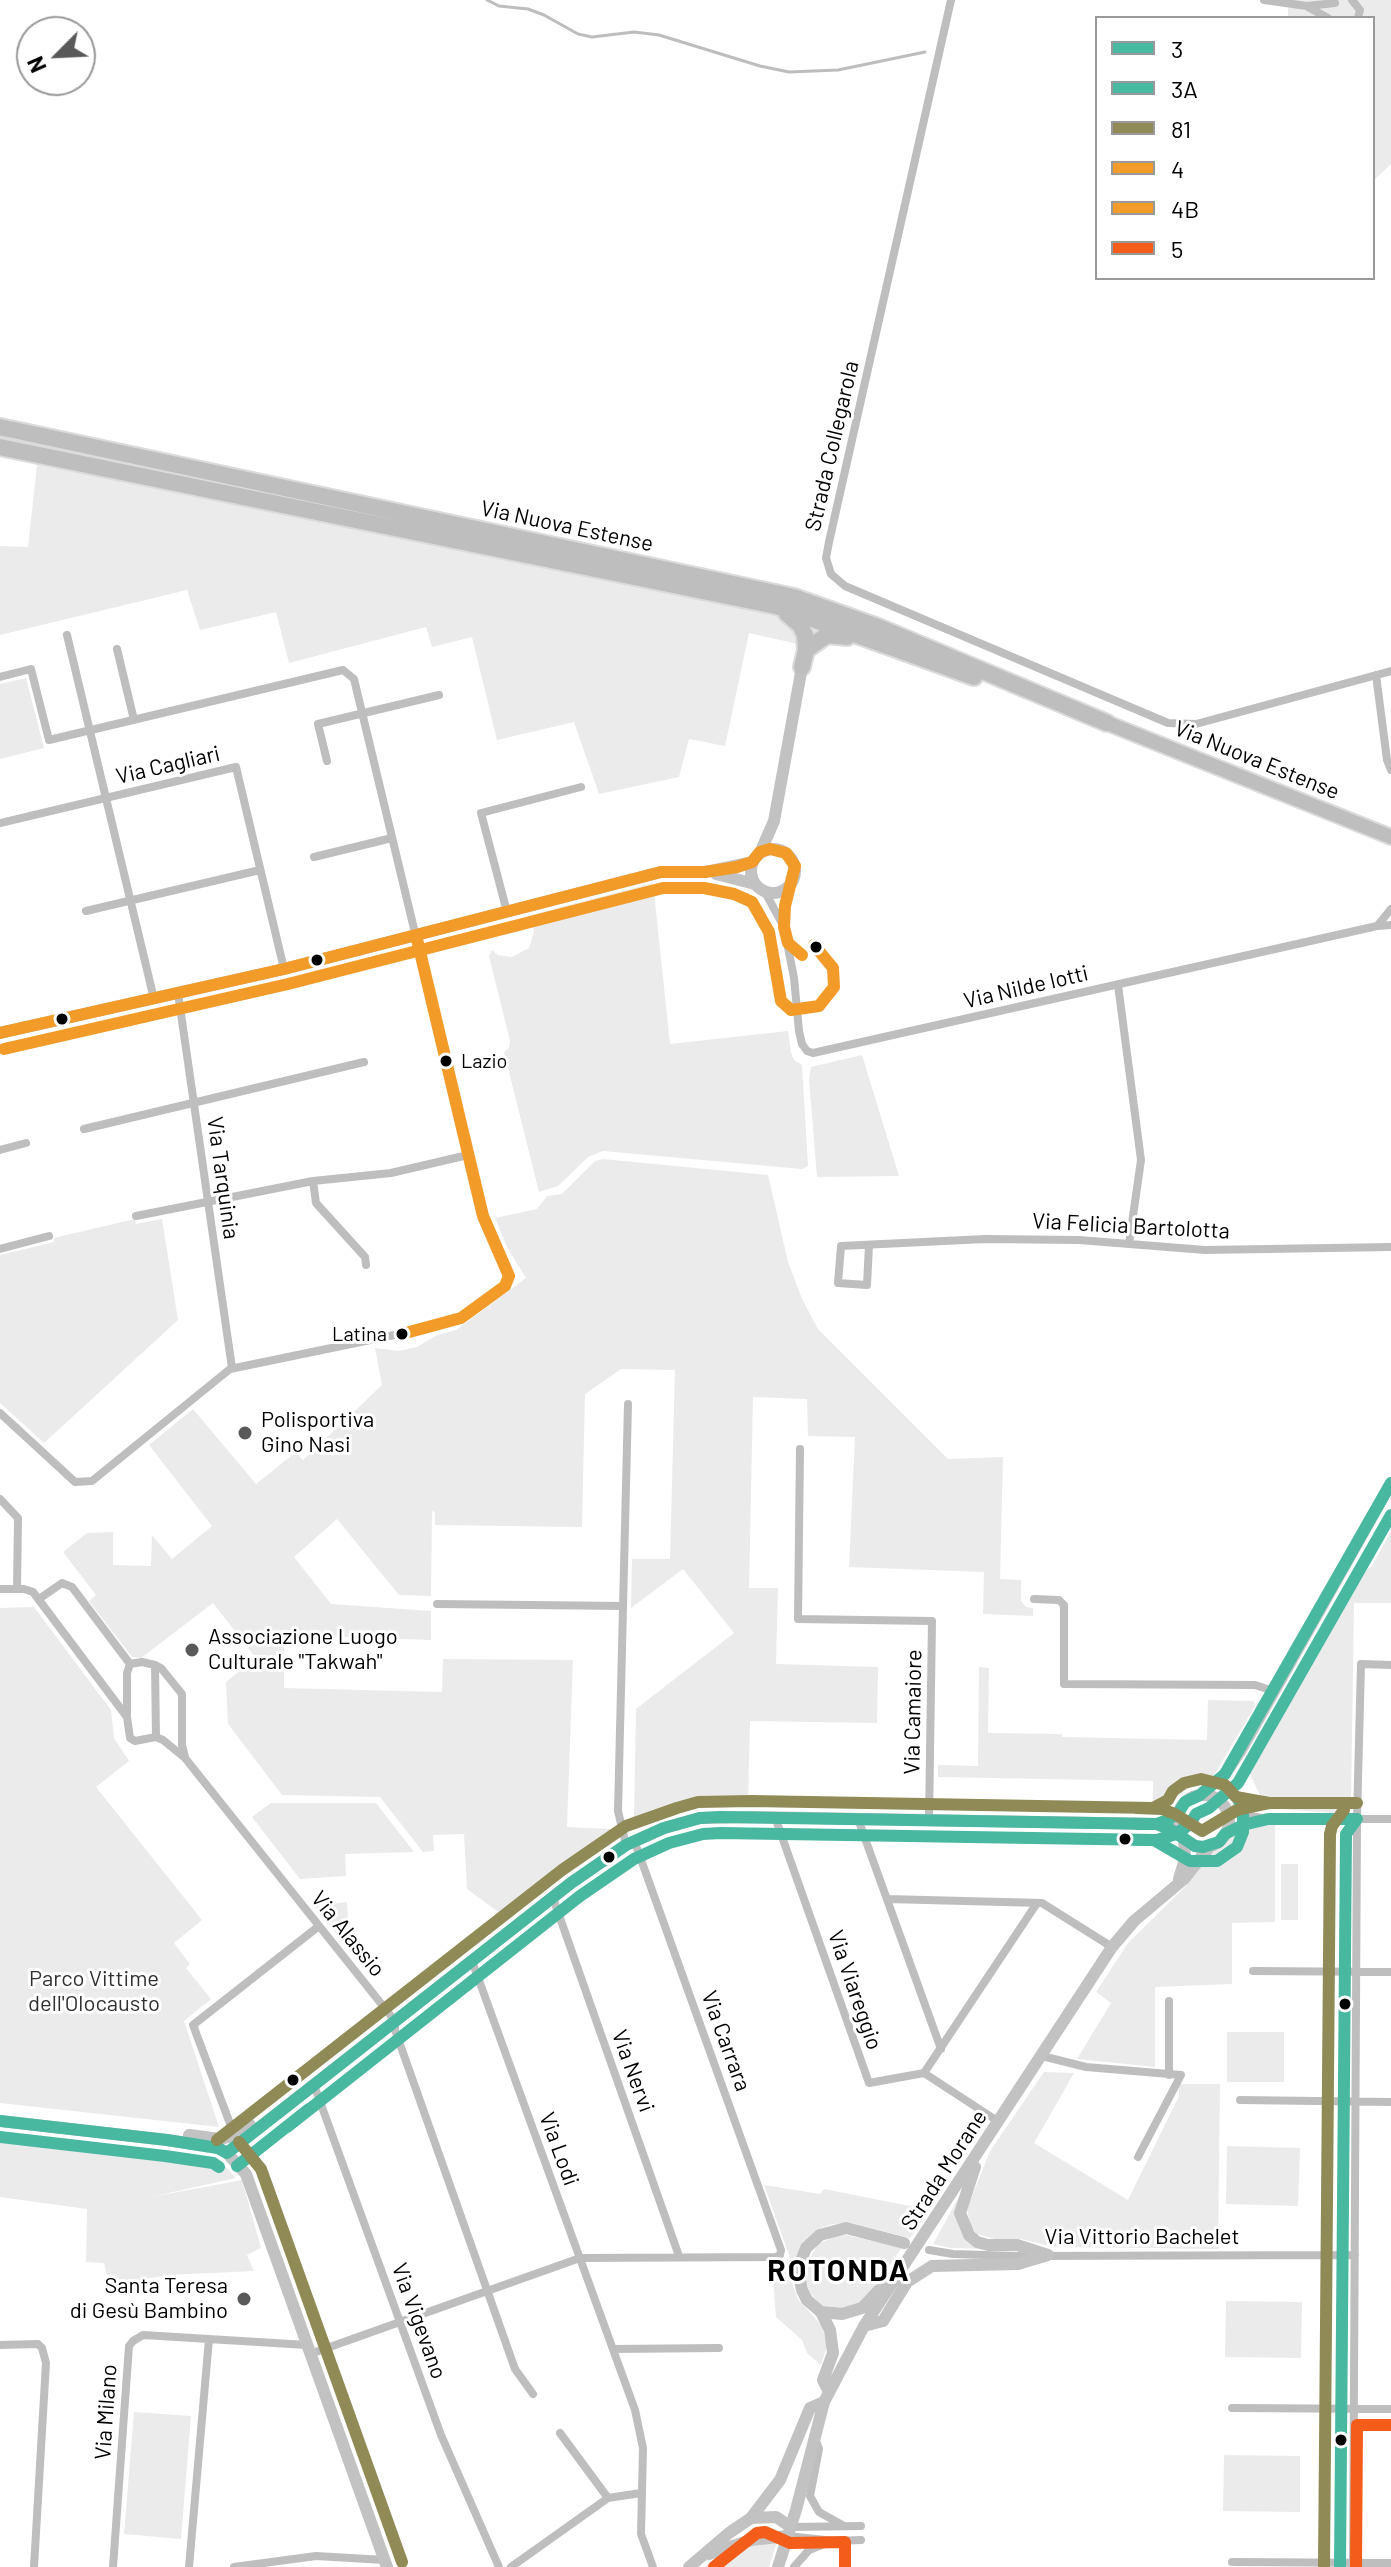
<!DOCTYPE html>
<meta charset="utf-8">
<style>
body{margin:0}
#map{position:relative;width:1391px;height:2567px;overflow:hidden;background:#fff;font-family:Barlow,sans-serif}
canvas{display:block}
.legend{position:absolute;left:1095px;top:16px;width:280px;height:264px;box-sizing:border-box;background:#fff;border:2px solid #999;margin:0;padding:10px 14px;list-style:none;font-size:24px;color:#000}
.legend li{display:flex;align-items:center;gap:16px;height:40px}
.legend b{width:40px;border:2px solid #999}
.north{position:absolute;left:16px;top:16px;width:80px;height:80px;box-sizing:border-box;background:#fff;border:2px solid #999;border-radius:50%;rotate:246deg;font-size:22px;font-weight:700;line-height:32px;text-align:center;color:#000}
.north::after{content:'';display:block;margin:auto;width:28px;height:36px;background:#595959;clip-path:polygon(50% 0,100% 100%,50% 72%,0 100%)}
</style>
<div id="map">
<canvas width="1391" height="2567"></canvas>
<ul class="legend">
<li><b style="height:10px;background:#48b8a1"></b>3</li>
<li><b style="height:10px;background:#48b8a1"></b>3A</li>
<li><b style="height:10px;background:#908b56"></b>81</li>
<li><b style="height:10px;background:#f29b29"></b>4</li>
<li><b style="height:10px;background:#f29b29"></b>4B</li>
<li><b style="height:10px;background:#f35c19"></b>5</li>
</ul>
<div class="north">N</div>
</div>
<script>
const c = document.querySelector('canvas').getContext('2d');
c.lineJoin = 'round';
function fill(path, color) { c.fillStyle = color; c.fill(path, 'evenodd'); }
const shape = rows => new Path2D(rows.map(r => 'M' + r).join(''));
function stroke(path, color, width, dash) { c.strokeStyle = color; c.lineWidth = width; c.lineCap = dash ? 'butt' : 'round'; c.setLineDash(dash || []); c.stroke(path); }
function write(font, color, halo, rows, align = 'center') {
  c.font = font + ' Barlow,sans-serif'; c.lineWidth = 6; c.setLineDash([]); c.textBaseline = 'middle'; c.strokeStyle = halo; c.fillStyle = color; for (const [text, x, y, turn = 0] of rows) {
    c.save(); c.translate(x, y); c.rotate((+turn || 0) * Math.PI / 180); c.textAlign = isNaN(turn) ? turn : align; if (halo) c.strokeText(text, 0, 0); c.fillText(text, 0, 0); c.restore();
  }
}
fill(shape([
 [1288,0,1391,0,1391,164,1373,181,1373,18,1288,18],
 [37,465,770,607,794,623,798,644,749,633,725,746,689,739,679,777,599,794,574,722,497,740,472,637,432,647,426,627,289,663,276,612,200,630,187,590,0,635,0,546,28,547],
 [26,678,44,748,0,759,0,684],
 [653,883,670,1044,788,1031,791,1053,794,1060,802,1065,808,1166,802,1169,603,1151,588,1157,558,1186,539,1192,504,1052,509,1048,510,1041,489,956,492,950,498,955,512,957,529,948,534,932,531,915],
 [862,1055,899,1176,817,1177,809,1079,811,1067],
 [603,1159,768,1175,788,1262,802,1299,818,1329,948,1459,1003,1457,1000,1579,1021,1580,1021,1601,1026,1607,1033,1608,1033,1616,983,1614,984,1572,849,1567,855,1437,808,1436,807,1399,753,1397,749,1588,778,1588,776,1664,878,1667,877,1723,750,1721,748,1802,697,1805,663,1813,637,1824,634,1819,636,1709,734,1633,683,1569,631,1608,632,1559,670,1559,675,1370,621,1369,585,1394,582,1527,435,1525,435,1512,432,1511,431,1596,399,1595,337,1519,294,1557,331,1604,431,1611,431,1640,284,1635,284,1688,442,1692,443,1659,573,1660,567,1827,610,1829,610,1836,505,1917,467,1889,464,1834,433,1835,434,1851,423,1852,380,1797,282,1795,228,1724,226,1682,256,1658,213,1603,141,1658,132,1657,89,1601,96,1595,63,1552,87,1533,113,1532,113,1565,151,1566,152,1535,172,1559,212,1526,149,1445,193,1409,256,1484,296,1452,303,1460,382,1385,375,1348,399,1351,417,1347,435,1336,456,1330,526,1278,507,1247,495,1218,537,1209,547,1196,562,1194,595,1161],
 [135,1219,136,1224,162,1219,178,1320,44,1443,0,1403,0,1255,54,1242,54,1238],
 [1391,1531,1391,1603,1354,1603,1351,1801,1333,1813,1266,1808,1247,1768,1346,1584,1372,1566],
 [34,1607,111,1710,114,1738,129,1761,96,1787,202,1920,174,1943,190,1964,186,1968,211,1999,184,2021,219,2127,0,2103,0,1608],
 [979,1667,989,1668,988,1733,1062,1734,1062,1737,1207,1740,1208,1700,1254,1701,1255,1706,1213,1777,1206,1783,1191,1787,1178,1795,1166,1810,1153,1809,1153,1781,938,1777,938,1765,978,1766],
 [271,1803,376,1803,414,1852,345,1854,346,1876,300,1879,252,1817],
 [1253,1824,1275,1825,1275,1922,1232,1923,1232,1984,1155,1987,1155,2067,1077,2059,1111,2003,1096,1992,1128,1943,1186,1886,1208,1855,1221,1848,1234,1834],
 [1281,1864,1298,1864,1298,1920,1281,1920],
 [347,1902,349,1942,343,1942,314,1906],
 [1227,2032,1284,2032,1284,2082,1227,2082],
 [1044,2072,1074,2073,1034,2143,1128,2200,1179,2096,1179,2084,1220,2084,1218,2249,1054,2247,1021,2239,995,2239,977,2234,971,2227,967,2209,990,2151],
 [0,2135,222,2163,236,2178,151,2197,242,2180,261,2248,247,2255,254,2271,169,2275,109,2285,104,2263,86,2262,87,2209,0,2197],
 [1227,2146,1300,2148,1298,2206,1226,2204],
 [764,2185,820,2194,824,2189,930,2210,910,2238,852,2223,833,2224,821,2228,802,2246,793,2266],
 [960,2195,957,2210,988,2249,951,2248,933,2244],
 [841,2234,902,2248,866,2299,853,2307,830,2310,818,2302,810,2292,805,2279,806,2265,818,2244],
 [772,2265,791,2266,792,2283,798,2299,823,2327,827,2346,821,2365,807,2353,802,2340,776,2317],
 [1226,2301,1302,2302,1301,2358,1225,2357],
 [134,2412,191,2416,181,2539,124,2534],
 [1224,2455,1300,2456,1300,2512,1223,2511],
 [778,2539,769,2567,704,2567,739,2545]
]), '#ebebeb');
stroke(shape([
 [487,0,499,6,528,9,544,15,578,34,592,37,634,32,659,35,760,66,789,72,838,70,925,52]
]), '#bdbdbd', 3);
const primary = shape([
 [1107,723,1391,837]
]);
const highway = shape([
 [0,427,794,597,878,627,1107,723],
 [0,447,776,606,974,677],
 [787,614,800,625,805,635,806,650,802,667],
 [806,650,827,635,847,637]
]);
stroke(primary, '#dbdbdb', 18);
stroke(highway, '#dbdbdb', 20);
stroke(shape([
 [951,0,829,542,826,558,831,574,845,586,1168,723,1196,724,1391,671],
 [1264,0,1307,6,1335,3],
 [1352,0,1360,10,1358,18],
 [1308,7,1328,18],
 [67,635,154,999],
 [117,649,134,720],
 [1376,675,1387,760,1391,770],
 [0,677,31,669,49,740,343,670,354,679,483,1216,509,1276,505,1286,461,1318,433,1327,230,1369,92,1481,75,1482,0,1413],
 [327,761,318,724,439,695],
 [0,823,236,767,284,969],
 [314,857,392,838],
 [765,892,784,927,794,978,799,1031,802,1044,807,1051,813,1053,1377,926,1391,925],
 [86,911,260,870],
 [507,912,481,813,581,787],
 [1378,925,1391,909],
 [784,926,789,887],
 [1118,985,1141,1160,1129,1244],
 [178,993,232,1368],
 [84,1129,364,1062],
 [0,1150,26,1143],
 [313,1181,316,1203,365,1257,366,1265],
 [136,1216,313,1181,391,1173,468,1155],
 [869,1245,867,1285,838,1283,841,1246,985,1239,1079,1240,1205,1250,1391,1247],
 [0,1249,49,1236],
 [800,1449,798,1619,932,1621,929,1819],
 [0,1499,18,1518,17,1589],
 [0,1589,24,1589,33,1592,127,1717,130,1738,135,1741,156,1737,163,1740,185,1758,395,2021,395,2030,515,2369,533,2394],
 [39,1599,62,1583,72,1587,130,1664],
 [1034,1599,1059,1600,1064,1605,1064,1684,1255,1685,1273,1691],
 [437,1604,623,1606],
 [130,1664,142,1662,155,1665,161,1668,182,1694,182,1745,185,1757],
 [155,1665,156,1737],
 [127,1715,127,1673,130,1664],
 [1227,1812,1268,1819,1391,1819],
 [775,1817,869,2083,924,2073,999,2122],
 [858,1819,941,2049],
 [1225,1834,1243,1825,1263,1820],
 [626,1845,618,1811,628,1404],
 [553,1898,679,2256],
 [887,1899,1042,1903,1112,1947],
 [472,1961,635,2410,643,2448,641,2534,653,2567],
 [1253,1971,1391,1972],
 [1042,2056,1086,2067,1181,2075,1138,2157],
 [924,2073,1037,1903],
 [1169,2075,1169,2001],
 [314,2085,441,2435,499,2567],
 [1240,2100,1391,2102],
 [232,2129,193,2025,319,1926],
 [929,2250,953,2254,1017,2256,1355,2255],
 [0,2345,38,2344,42,2348,46,2363,34,2567],
 [613,2349,719,2348],
 [310,2354,580,2258,776,2257,780,2255,781,2250,634,1840],
 [1232,2408,1391,2409],
 [560,2433,608,2498],
 [816,2441,819,2449,810,2496,819,2512,844,2526],
 [791,2527,861,2526],
 [788,2536,834,2541,861,2540],
 [1232,2562,1391,2563],
 [113,2567,129,2346,133,2341,143,2335,307,2345],
 [189,2567,209,2339],
 [234,2567,316,2556,385,2560],
 [511,2567,608,2498,641,2493],
 [794,2567,809,2550,832,2541],
 [1340,2567,1346,1834,1357,1820],
 [1353,2567,1357,1819,1361,1664,1391,1665]
]), '#bebebe', 8);
stroke(shape([
 '751 871a22 22 0 1 1 44 0a22 22 0 1 1-44 0Z',
 [760,853,774,821,802,667],
 [716,874,755,884],
 [0,1033,284,969,661,872,705,872,752,862],
 [1200,1795,1225,1774,1241,1750,1391,1483],
 '1177 1821a26 26 0 1 1 52 0a26 26 0 1 1-52 0Z',
 [1179,1879,1185,1859,1184,1838],
 [0,2121,167,2140,218,2148,227,2153,246,2174,387,2567],
 [189,2135,220,2139,237,2135,250,2125],
 [227,2153,571,1883,626,1845,664,1828,700,1818,751,1817,1157,1824,1181,1835],
 [975,2167,960,2213,969,2235,977,2242,988,2245,1017,2245,1048,2255],
 [821,2312,842,2314,862,2308,879,2290,889,2287],
 [864,2326,883,2321,907,2282,932,2266,1018,2264,1048,2255],
 [828,2390,823,2380,833,2353,830,2330,821,2312,807,2300,802,2290,799,2276,800,2264,806,2248,820,2235,846,2228,904,2243],
 [751,2518,780,2480,810,2408,824,2402],
 [709,2554,751,2540,788,2536],
 [689,2567,729,2533,751,2518,776,2517,791,2527],
 [778,2567,796,2510,824,2402,864,2326,1112,1947,1134,1921,1184,1879,1210,1846]
]), '#c2c2c2', 12);
stroke(primary, '#bebebe', 14);
stroke(highway, '#bebebe', 16);
stroke(shape([
 [1136,1824,1157,1824,1168,1828,1195,1846,1203,1847,1219,1842,1225,1834,1243,1825,1268,1819,1357,1819],
 [277,2114,571,1883,626,1845,664,1828,700,1818,720,1817,1157,1824,1168,1820,1179,1812,1185,1802,1200,1795,1225,1774,1391,1483],
 [0,2121,167,2140,218,2148,227,2153],
 [227,2153,301,2095],
 [1340,2567,1346,1834,1357,1819]
]), '#48b8a1', 12);
stroke(shape([
 [1133,1840,1154,1840,1190,1861,1217,1861,1237,1847,1243,1832,1243,1809,1237,1797],
 [287,2127,580,1896,634,1859,669,1843,703,1834,720,1833,1157,1840,1176,1834,1190,1824,1196,1814,1209,1808,1238,1783,1391,1515],
 [0,2137,165,2156,213,2163,219,2167],
 [237,2166,309,2109]
]), '#48b8a1', 12);
stroke(shape([
 [1136,1808,1162,1809,1175,1814,1202,1831,1237,1810,1270,1803],
 [217,2140,562,1870,626,1826,677,1808,698,1802,751,1801,1153,1808,1168,1800,1173,1791,1184,1783,1201,1779,1225,1785,1236,1797,1269,1803,1357,1803],
 [239,2142,261,2169,402,2562],
 [1324,2567,1330,1834,1332,1826,1344,1810]
]), '#908b56', 12);
stroke(shape([
 [0,1033,284,969,661,872,705,872,737,867,752,862,760,852,770,849,786,853,795,866,785,906,784,927,788,943,802,955],
 [402,1334,461,1318,505,1286,509,1276,483,1216,416,935]
]), '#f29b29', 12);
stroke(shape([
 [4,1049,288,984,663,888,704,888,734,894,752,902,769,932,781,1001,791,1010,819,1006,834,987,833,968,814,945]
]), '#f29b29', 12);
stroke(shape([
 [714,2567,757,2533,765,2532,790,2543,845,2542,845,2567],
 [1356,2567,1357,2425,1391,2425]
]), '#f35c19', 12);
for (const [x, y, r, color] of [
 [816,947,7,"#000"],
 [317,960,7,"#000"],
 [62,1019,7,"#000"],
 [446,1061,7,"#000"],
 [402,1334,7,"#000"],
 [245,1433,8,"#595959"],
 [192,1650,8,"#595959"],
 [1125,1839,7,"#000"],
 [609,1857,7,"#000"],
 [1345,2004,7,"#000"],
 [293,2080,7,"#000"],
 [244,2299,8,"#595959"],
 [1341,2440,7,"#000"]
]) { const dot = new Path2D(); dot.arc(x, y, r, 0, 2 * Math.PI); c.fillStyle = color; c.fill(dot); stroke(dot, '#fff', 3); }
write('20px', '#000', '#fff', [
 ["Lazio",461,1061],
 ["Latina",387,1334,"right"]
], 'left');
write('22px', '#000', '#fff', [
 ["Strada Collegarola",832,446,-77],
 ["Via Nuova Estense",567,526,12],
 ["Via Nuova Estense",1257,760,22],
 ["Via Cagliari",168,765,-13],
 ["Via Nilde Iotti",1026,987,-13],
 ["Via Tarquinia",223,1178,82],
 ["Via Felicia Bartolotta",1131,1226,3],
 ["Via Camaiore",913,1712,-89],
 ["Via Alassio",348,1934,51],
 ["Via Viareggio",855,1990,71],
 ["Via Carrara",726,2041,70],
 ["Via Nervi",633,2071,70],
 ["Via Lodi",559,2149,70],
 ["Strada Morane",944,2170,-57],
 ["Via Vittorio Bachelet",1142,2237],
 ["Via Vigevano",419,2321,70],
 ["Via Milano",106,2412,-86]
]);
write('22px', '#000', '#fff', [
 ["Polisportiva",261,1420],
 ["Gino Nasi",261,1445],
 ["Associazione Luogo",208,1637],
 ["Culturale \"Takwah\"",208,1662],
 ["Santa Teresa",228,2286,"right"],
 ["di Gesù Bambino",228,2311,"right"]
], 'left');
write('22px', '#313131', '#fff', [
 ["Parco Vittime",94,1979],
 ["dell'Olocausto",94,2004]
]);
c.letterSpacing = '2px';
write('bold 30px', '#000', '#fff', [
 ["ROTONDA",839,2271]
]);
c.letterSpacing = '0px';
</script>
